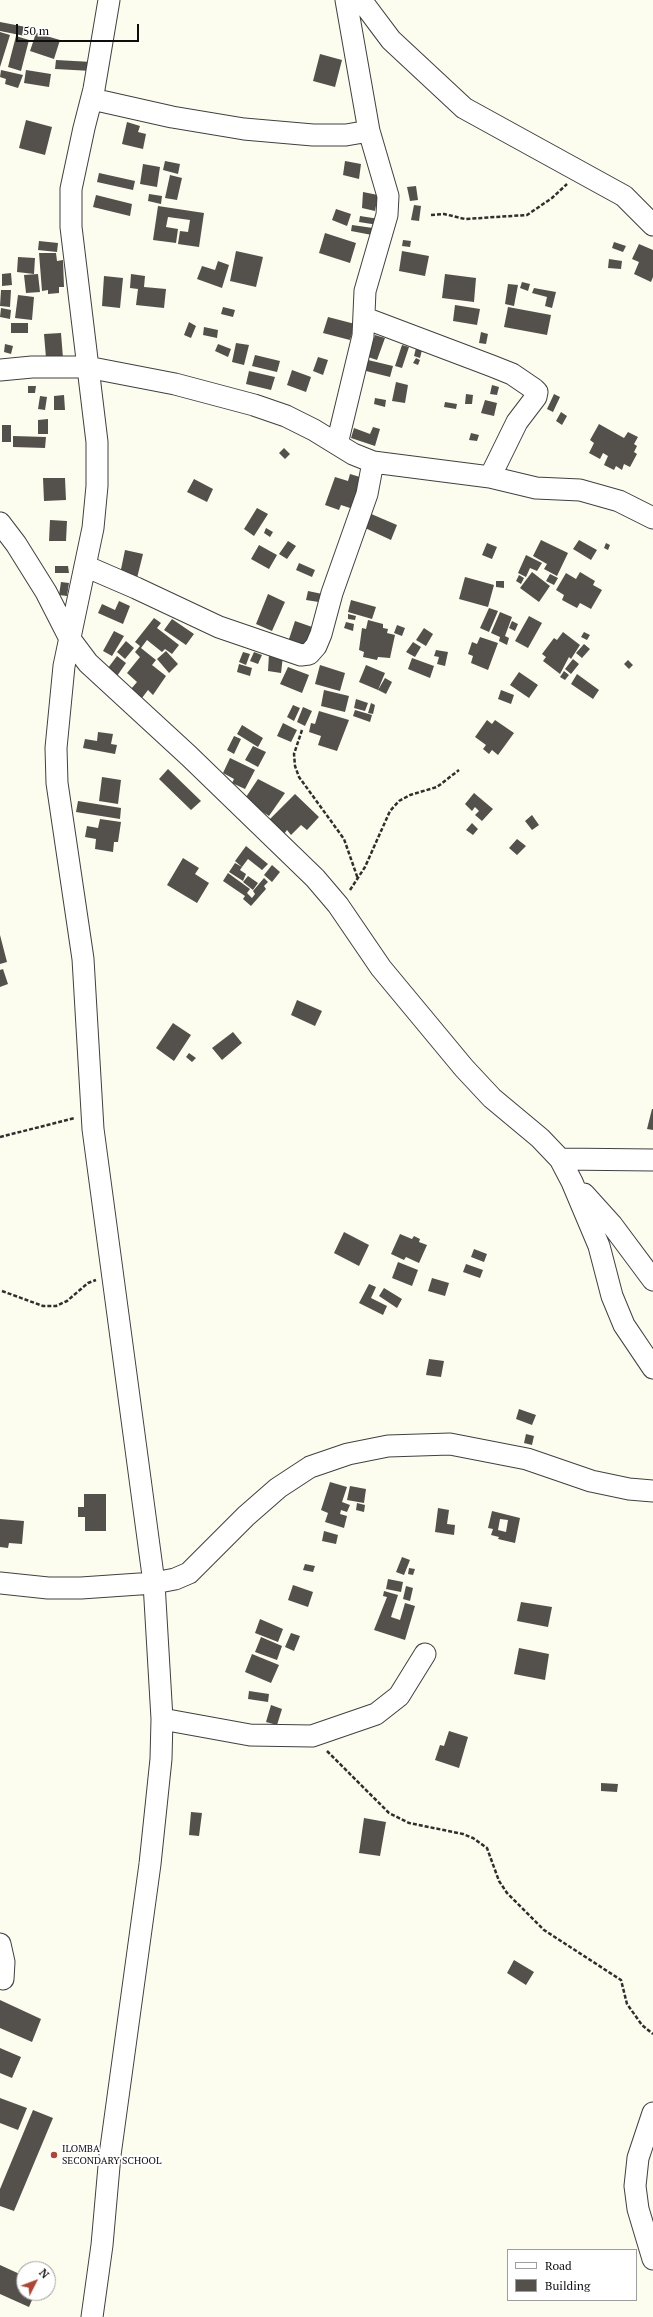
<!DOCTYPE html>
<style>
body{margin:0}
#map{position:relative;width:653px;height:2317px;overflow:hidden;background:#fdfdef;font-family:"PT Serif",serif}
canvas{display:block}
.legend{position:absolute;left:507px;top:2249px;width:130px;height:52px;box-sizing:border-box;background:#fff;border:1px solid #9e9e9e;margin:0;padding:5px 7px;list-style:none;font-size:12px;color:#0d0d0d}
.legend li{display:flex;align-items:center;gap:8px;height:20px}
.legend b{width:20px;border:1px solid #9e9e9e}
.north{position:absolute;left:16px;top:2261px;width:40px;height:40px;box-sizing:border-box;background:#fff;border:1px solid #9e9e9e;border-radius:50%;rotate:48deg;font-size:11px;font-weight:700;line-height:16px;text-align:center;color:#0d0d0d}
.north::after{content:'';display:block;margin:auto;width:14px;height:18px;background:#ac4736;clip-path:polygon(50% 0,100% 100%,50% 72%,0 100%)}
.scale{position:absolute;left:16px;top:24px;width:123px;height:18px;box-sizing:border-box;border:2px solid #0d0d0d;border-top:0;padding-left:5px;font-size:12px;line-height:14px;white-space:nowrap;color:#0d0d0d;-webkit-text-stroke:3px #fff;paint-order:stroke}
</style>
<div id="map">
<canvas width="653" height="2317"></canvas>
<ul class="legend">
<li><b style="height:5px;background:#fff"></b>Road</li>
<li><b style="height:11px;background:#54504b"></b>Building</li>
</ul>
<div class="north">N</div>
<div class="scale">50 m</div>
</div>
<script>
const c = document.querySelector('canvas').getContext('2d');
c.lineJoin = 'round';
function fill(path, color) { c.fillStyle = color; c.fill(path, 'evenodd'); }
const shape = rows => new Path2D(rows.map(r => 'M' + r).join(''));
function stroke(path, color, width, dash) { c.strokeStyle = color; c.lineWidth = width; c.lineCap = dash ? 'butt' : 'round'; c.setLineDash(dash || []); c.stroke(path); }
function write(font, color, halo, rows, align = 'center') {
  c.font = font + ' "PT Serif",serif'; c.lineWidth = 4; c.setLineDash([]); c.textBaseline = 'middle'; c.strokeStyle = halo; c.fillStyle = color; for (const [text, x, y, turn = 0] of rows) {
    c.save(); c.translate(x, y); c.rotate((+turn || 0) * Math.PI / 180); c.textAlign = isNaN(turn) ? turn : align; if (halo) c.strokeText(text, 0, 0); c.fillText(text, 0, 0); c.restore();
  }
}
fill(shape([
 [0,22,26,27,25,36,0,31],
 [0,32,10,35,0,67],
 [36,33,60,40,54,59,30,51],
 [16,36,29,40,21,71,8,67],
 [320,54,342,60,335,87,313,81],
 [56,60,92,62,92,71,55,69],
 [1,70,23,75,18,88,5,84,6,79,0,77],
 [26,70,51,74,49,87,24,83],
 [26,120,52,127,45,155,19,148],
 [127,122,140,126,138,132,146,134,143,149,122,144],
 [165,161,180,164,178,174,163,170],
 [345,161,361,164,359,179,343,175],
 [143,164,160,167,157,187,140,184],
 [99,173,135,181,133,190,97,182],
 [170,175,182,178,177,200,165,198],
 [416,186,418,200,410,201,407,187],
 [363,192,378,195,375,211,362,208],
 [149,194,162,196,161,204,148,201],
 [96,195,132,204,130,216,93,207],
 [414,205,421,206,419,221,411,220],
 [158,206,204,213,199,247,178,244,180,231,188,232,190,220,168,217,166,227,178,229,176,243,153,240],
 [336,209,351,214,347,226,332,220],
 [360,216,379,219,378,225,359,222],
 [352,225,373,228,372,235,351,231],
 [325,233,356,243,350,263,319,253],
 [403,240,411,241,410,247,402,246],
 [39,241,58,243,57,252,38,250],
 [614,242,626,246,623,252,612,248],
 [639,244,653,250,653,277,651,282,634,274,639,262,632,259],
 [236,251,263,257,256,287,230,281],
 [402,251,429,256,425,276,399,271],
 [39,253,56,253,57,261,63,260,64,287,59,287,59,293,48,294,48,290,42,291],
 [18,257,35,258,34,274,17,272],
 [609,259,622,261,621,269,608,268],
 [218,261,229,265,222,288,197,279,202,266,215,270],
 [11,273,12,285,2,286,2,274],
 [38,274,40,292,26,293,24,275],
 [131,274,145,276,144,287,166,289,164,308,136,305,138,289,130,288],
 [445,274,476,278,474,302,442,298],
 [104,276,123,278,120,308,102,306],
 [522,282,530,284,528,291,520,288],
 [508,284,518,285,514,306,505,304],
 [534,288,556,292,552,308,545,306,547,297,532,293],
 [1,290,11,290,10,307,0,306],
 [18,295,34,297,32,320,15,318],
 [455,305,480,309,477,325,453,321],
 [223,307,235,310,233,317,221,314],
 [508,307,551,315,547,335,504,327],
 [1,308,11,310,10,319,0,317],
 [328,317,355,324,350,340,323,333],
 [189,322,196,326,191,338,184,335],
 [11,323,28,323,28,333,11,333],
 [204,327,218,330,217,338,203,335],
 [481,332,488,334,486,344,479,343],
 [61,333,63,358,46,358,44,334],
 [375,335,385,338,377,360,368,357],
 [236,343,249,345,244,365,232,362],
 [5,344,13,346,11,354,4,352],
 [218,344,231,349,228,357,215,351],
 [402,345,409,347,402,368,395,366],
 [416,348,422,350,420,358,414,356],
 [255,355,280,361,277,372,252,366],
 [318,357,328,360,323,375,313,371],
 [416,358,420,360,418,365,413,363],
 [368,360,393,366,390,377,366,371],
 [292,370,311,377,306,392,287,385],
 [249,371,275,377,271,390,246,384],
 [396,382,408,385,405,403,392,401],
 [492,385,499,387,497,395,490,394],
 [28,386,36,386,35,393,28,393],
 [466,394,473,395,472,404,465,404],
 [554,394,560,397,553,412,547,409],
 [64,395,65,410,54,410,54,396],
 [40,396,47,397,45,410,38,409],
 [375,398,386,400,385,407,374,404],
 [485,400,497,403,494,416,481,413],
 [445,402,457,404,456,409,444,407],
 [561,412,567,416,562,425,556,421],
 [48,419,48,434,38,434,38,420],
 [599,424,624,438,628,432,638,437,634,444,637,446,634,452,637,454,630,467,624,464,622,470,616,466,614,470,604,465,608,456,603,453,600,459,589,453,594,443,590,440],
 [2,425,11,425,11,442,2,442],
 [373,427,380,429,375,446,351,438,354,428,370,434],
 [471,433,479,435,477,441,469,440],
 [13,436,46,437,45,448,13,447],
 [284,448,290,454,285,459,279,453],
 [350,474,360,477,358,485,364,487,356,510,341,505,339,510,325,505,335,477,348,481],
 [43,478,65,478,66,500,44,501],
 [194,479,213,489,207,502,187,492],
 [257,508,268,514,254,536,244,529],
 [369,513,397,525,391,540,363,527],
 [50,520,67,521,66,541,49,541],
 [266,528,273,532,270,537,264,533],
 [541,540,568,553,557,576,544,569,547,564,533,556],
 [579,540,597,550,591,560,573,549],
 [288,541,296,546,287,559,279,554],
 [487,543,497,547,492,559,482,555],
 [606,543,610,545,608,550,604,548],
 [259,545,277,555,269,569,251,559],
 [125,550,143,554,137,578,120,574],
 [526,555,542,563,537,571,530,568,526,577,518,573],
 [299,563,315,570,312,577,296,570],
 [55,566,68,566,69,573,55,573],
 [532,572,550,586,539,602,520,588],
 [580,572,595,581,593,585,602,590,591,609,580,603,577,608,562,600,564,595,556,590,566,573,576,579],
 [550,574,558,578,554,585,546,581],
 [519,575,524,578,521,584,516,581],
 [465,577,494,585,488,607,459,599],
 [496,581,504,581,504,588,496,587],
 [61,582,69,583,67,596,59,595],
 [308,591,327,595,325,603,306,600],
 [268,594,285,602,272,631,256,624],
 [351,600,376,607,372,619,348,612],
 [119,601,130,606,123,624,98,613,102,604,115,610],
 [489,608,498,611,489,632,480,628],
 [500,612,512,617,505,636,509,638,507,645,499,641,500,637,491,633],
 [348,614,356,616,355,620,348,619],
 [529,616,542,623,528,648,515,641],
 [154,618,161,623,157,628,179,645,172,654,165,649,162,652,147,640,141,648,156,660,152,665,166,676,153,695,148,690,142,698,131,689,137,682,127,673,140,657,135,652,140,646,135,642],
 [172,619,194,634,186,645,164,630],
 [368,620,383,624,383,628,388,629,387,633,395,635,390,658,378,657,377,660,363,657,364,652,359,650,362,628,366,629],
 [295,621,315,628,309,649,288,642],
 [512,621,518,624,515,631,509,628],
 [346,622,354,624,353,631,344,628],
 [397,625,405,628,402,636,394,633],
 [424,628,433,634,426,646,416,640],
 [114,631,124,636,112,656,103,651],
 [563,632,580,645,571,659,569,657,560,674,543,661,546,657,542,654,554,638,557,640],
 [584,632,590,635,587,640,581,637],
 [480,637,498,643,488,670,471,663,473,656,468,654,472,642,477,644],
 [126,641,134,648,125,659,117,652],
 [413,642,421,647,415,657,406,652],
 [584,644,590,649,582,658,576,653],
 [436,650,448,652,445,666,437,664,439,657,434,656],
 [166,651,178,664,169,673,157,659],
 [243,652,250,654,246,665,239,662],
 [254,652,262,655,258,664,250,661],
 [269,654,283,656,281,673,268,671],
 [117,656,126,663,115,679,105,672],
 [412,658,434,666,430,678,408,669],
 [573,659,579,664,571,674,565,669],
 [628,660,633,665,629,669,624,664],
 [239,664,252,668,250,676,237,672],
 [320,665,345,673,340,691,315,684],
 [366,665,385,673,378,690,359,682],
 [288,667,309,675,302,693,280,684],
 [564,671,569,675,565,680,560,677],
 [519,672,538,685,529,698,510,685],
 [577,674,599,690,593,699,571,684],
 [385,678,392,682,386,694,378,690],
 [324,690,349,696,345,712,321,706],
 [501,690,514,695,511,704,498,699],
 [356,699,368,703,365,711,354,708],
 [371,703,375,705,373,714,368,713],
 [293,705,300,708,294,721,287,717],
 [303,707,312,711,305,726,297,722],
 [355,710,372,715,370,722,353,716],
 [319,711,349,720,337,751,318,745,321,736,309,732,311,723,315,724],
 [487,720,492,724,495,720,514,733,498,755,492,750,489,754,483,749,486,745,475,737],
 [283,723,297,730,291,742,277,736],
 [242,725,263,738,258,747,237,734],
 [98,732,113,734,111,744,117,745,115,754,83,748,85,739,97,741],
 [234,736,241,739,234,754,227,750],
 [253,746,266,752,258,767,245,760],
 [230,758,255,770,245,789,232,783,234,779,223,773],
 [168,769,201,801,191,810,159,779],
 [102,777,121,780,118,804,99,801],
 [258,779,285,793,269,816,244,800],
 [474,793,493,809,482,821,475,815,479,811,475,807,472,811,465,804],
 [295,794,319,817,307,830,301,825,291,835,287,830,284,834,269,820],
 [78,801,121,808,120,819,76,812],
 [532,815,539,825,532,830,525,821],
 [100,819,121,822,118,842,114,842,113,852,95,849,96,839,85,837,87,826,98,828],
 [472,823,478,829,473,835,466,830],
 [517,839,526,846,517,855,509,848],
 [246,846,268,864,262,870,248,859,242,867,235,861],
 [183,858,199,868,195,874,209,883,197,903,167,885],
 [235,863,242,867,240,870,246,874,243,881,229,872],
 [272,865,280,872,272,882,264,875],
 [228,873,250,889,247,893,252,898,255,894,253,891,264,878,268,882,264,886,266,889,251,906,243,899,245,896,223,881],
 [248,876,258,883,253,890,243,882],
 [0,935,7,962,0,964],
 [3,969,8,984,0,987,0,970],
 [297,1000,322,1011,315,1026,291,1015],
 [173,1023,191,1035,174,1061,156,1048],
 [233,1032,242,1043,222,1060,212,1048],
 [189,1053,196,1058,192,1062,186,1057],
 [652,1109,653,1109,653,1130,647,1129],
 [344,1232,369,1245,359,1266,334,1253],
 [400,1234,412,1239,414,1236,420,1239,419,1242,427,1245,419,1263,406,1257,404,1260,391,1254],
 [474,1249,487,1254,484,1262,471,1257],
 [398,1262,418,1270,412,1286,392,1278],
 [466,1264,483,1270,480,1278,463,1272],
 [432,1278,449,1283,445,1296,428,1291],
 [369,1284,376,1287,371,1298,387,1306,383,1315,359,1303],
 [384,1288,402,1299,397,1308,379,1296],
 [429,1359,444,1361,441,1377,426,1375],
 [519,1409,536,1415,532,1425,516,1419],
 [526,1434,534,1436,532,1445,524,1443],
 [330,1482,347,1487,342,1502,350,1505,347,1512,341,1510,340,1514,347,1516,344,1528,325,1522,328,1513,321,1510],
 [350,1486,366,1489,364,1503,347,1500],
 [84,1494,106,1494,106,1531,85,1531,85,1517,78,1517,78,1507,84,1507],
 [357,1503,365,1505,364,1512,356,1510],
 [438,1508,449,1510,447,1524,455,1525,454,1535,435,1532],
 [492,1511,520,1518,515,1543,498,1539,499,1537,491,1535,493,1529,488,1528],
 [500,1519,508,1520,506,1532,498,1530],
 [0,1519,24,1521,22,1544,9,1543,8,1548,0,1547],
 [324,1531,338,1535,336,1544,322,1541],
 [402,1557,410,1560,404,1575,396,1572],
 [305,1564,315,1566,313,1572,303,1570],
 [409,1568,415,1569,413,1575,408,1574],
 [388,1579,403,1582,401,1592,386,1589],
 [293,1585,313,1592,308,1607,288,1600],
 [406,1586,413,1588,410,1601,403,1599],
 [384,1591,398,1595,391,1617,400,1620,405,1603,415,1606,405,1640,374,1630,387,1597,383,1596],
 [521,1602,552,1607,548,1627,517,1621],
 [260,1619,283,1629,278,1642,255,1633],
 [291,1633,300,1636,294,1651,285,1647],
 [261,1637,282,1646,277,1660,255,1652],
 [519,1648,549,1654,545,1680,514,1674],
 [252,1654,279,1665,271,1683,245,1672],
 [249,1691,269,1694,268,1702,248,1699],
 [271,1705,282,1709,277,1725,266,1722],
 [449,1731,468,1737,459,1768,435,1760,440,1745,444,1746],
 [601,1783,618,1784,617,1792,601,1791],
 [191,1812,202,1813,199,1836,189,1835],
 [364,1818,386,1822,380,1856,359,1853],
 [514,1960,534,1972,526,1985,507,1973],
 [0,2000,41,2019,32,2042,0,2028],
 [0,2048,21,2057,12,2078,0,2073],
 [0,2098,27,2108,18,2130,0,2123],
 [33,2110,53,2118,14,2211,0,2206,0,2189],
 [0,2265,24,2276,24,2293,35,2293,29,2307,0,2294]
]), '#54504b');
const minor = shape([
 [361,0,391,40,464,108,624,196,653,225],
 [92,99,172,117,244,129,313,135,346,135,369,131],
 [365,318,492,366,512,374,534,389,537,392,536,397,517,422,490,477],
 [0,370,32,367,87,367,175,384,254,405,286,416,314,430,353,454,373,462,490,477,536,488,580,490,619,501,653,518],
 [337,444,363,336,365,291,387,215,388,196,369,131,346,0],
 [0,523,16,544,46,592,70,639,88,663,189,756,315,878,338,905,381,968,464,1068,492,1098,540,1138,560,1159,572,1182,599,1246,612,1296,624,1325,653,1368],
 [85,566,136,588,219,627,301,655,309,654,316,646,321,634,332,593,367,494,373,462],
 [560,1159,653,1160],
 [584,1194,612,1225,653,1280],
 [0,1583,48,1588,81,1588,154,1583,175,1579,189,1573,246,1516,278,1488,310,1467,348,1454,388,1446,450,1444,527,1459,591,1481,629,1489,653,1491],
 [162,1719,250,1735,312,1736,376,1714,399,1696,425,1654],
 [0,1944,4,1962,3,1979],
 [653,2113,638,2158,635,2186,638,2209,653,2259],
 [92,2317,102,2245,110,2155,150,1864,161,1759,162,1719,154,1583,93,1129,83,959,57,783,56,748,64,666,93,528,97,486,97,442,71,227,71,189,84,128,94,89,109,0]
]);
stroke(minor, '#404040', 23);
stroke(shape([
 [431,215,444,214,465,219,527,215,552,198,567,184],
 [302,730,294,754,295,766,299,777,344,839,358,879],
 [350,890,365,867,390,811,399,801,410,795,437,787,459,770],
 [0,1137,75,1118],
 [2,1291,43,1306,56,1306,67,1301,88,1283,96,1280],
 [327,1751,389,1813,409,1823,463,1834,473,1838,487,1848,499,1881,507,1893,544,1930,621,1980,627,2004,642,2025,653,2034]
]), '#2f2f2f', 2.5, [4, 2]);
stroke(minor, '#fff', 21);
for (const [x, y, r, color] of [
 [54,2155,4,"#ac4736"]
]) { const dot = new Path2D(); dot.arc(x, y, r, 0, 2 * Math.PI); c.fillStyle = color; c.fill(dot); stroke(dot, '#fff', 1.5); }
write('10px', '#0d0d0d', '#fff', [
 ["ILOMBA",62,2149],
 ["SECONDARY SCHOOL",62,2161]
], 'left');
</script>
